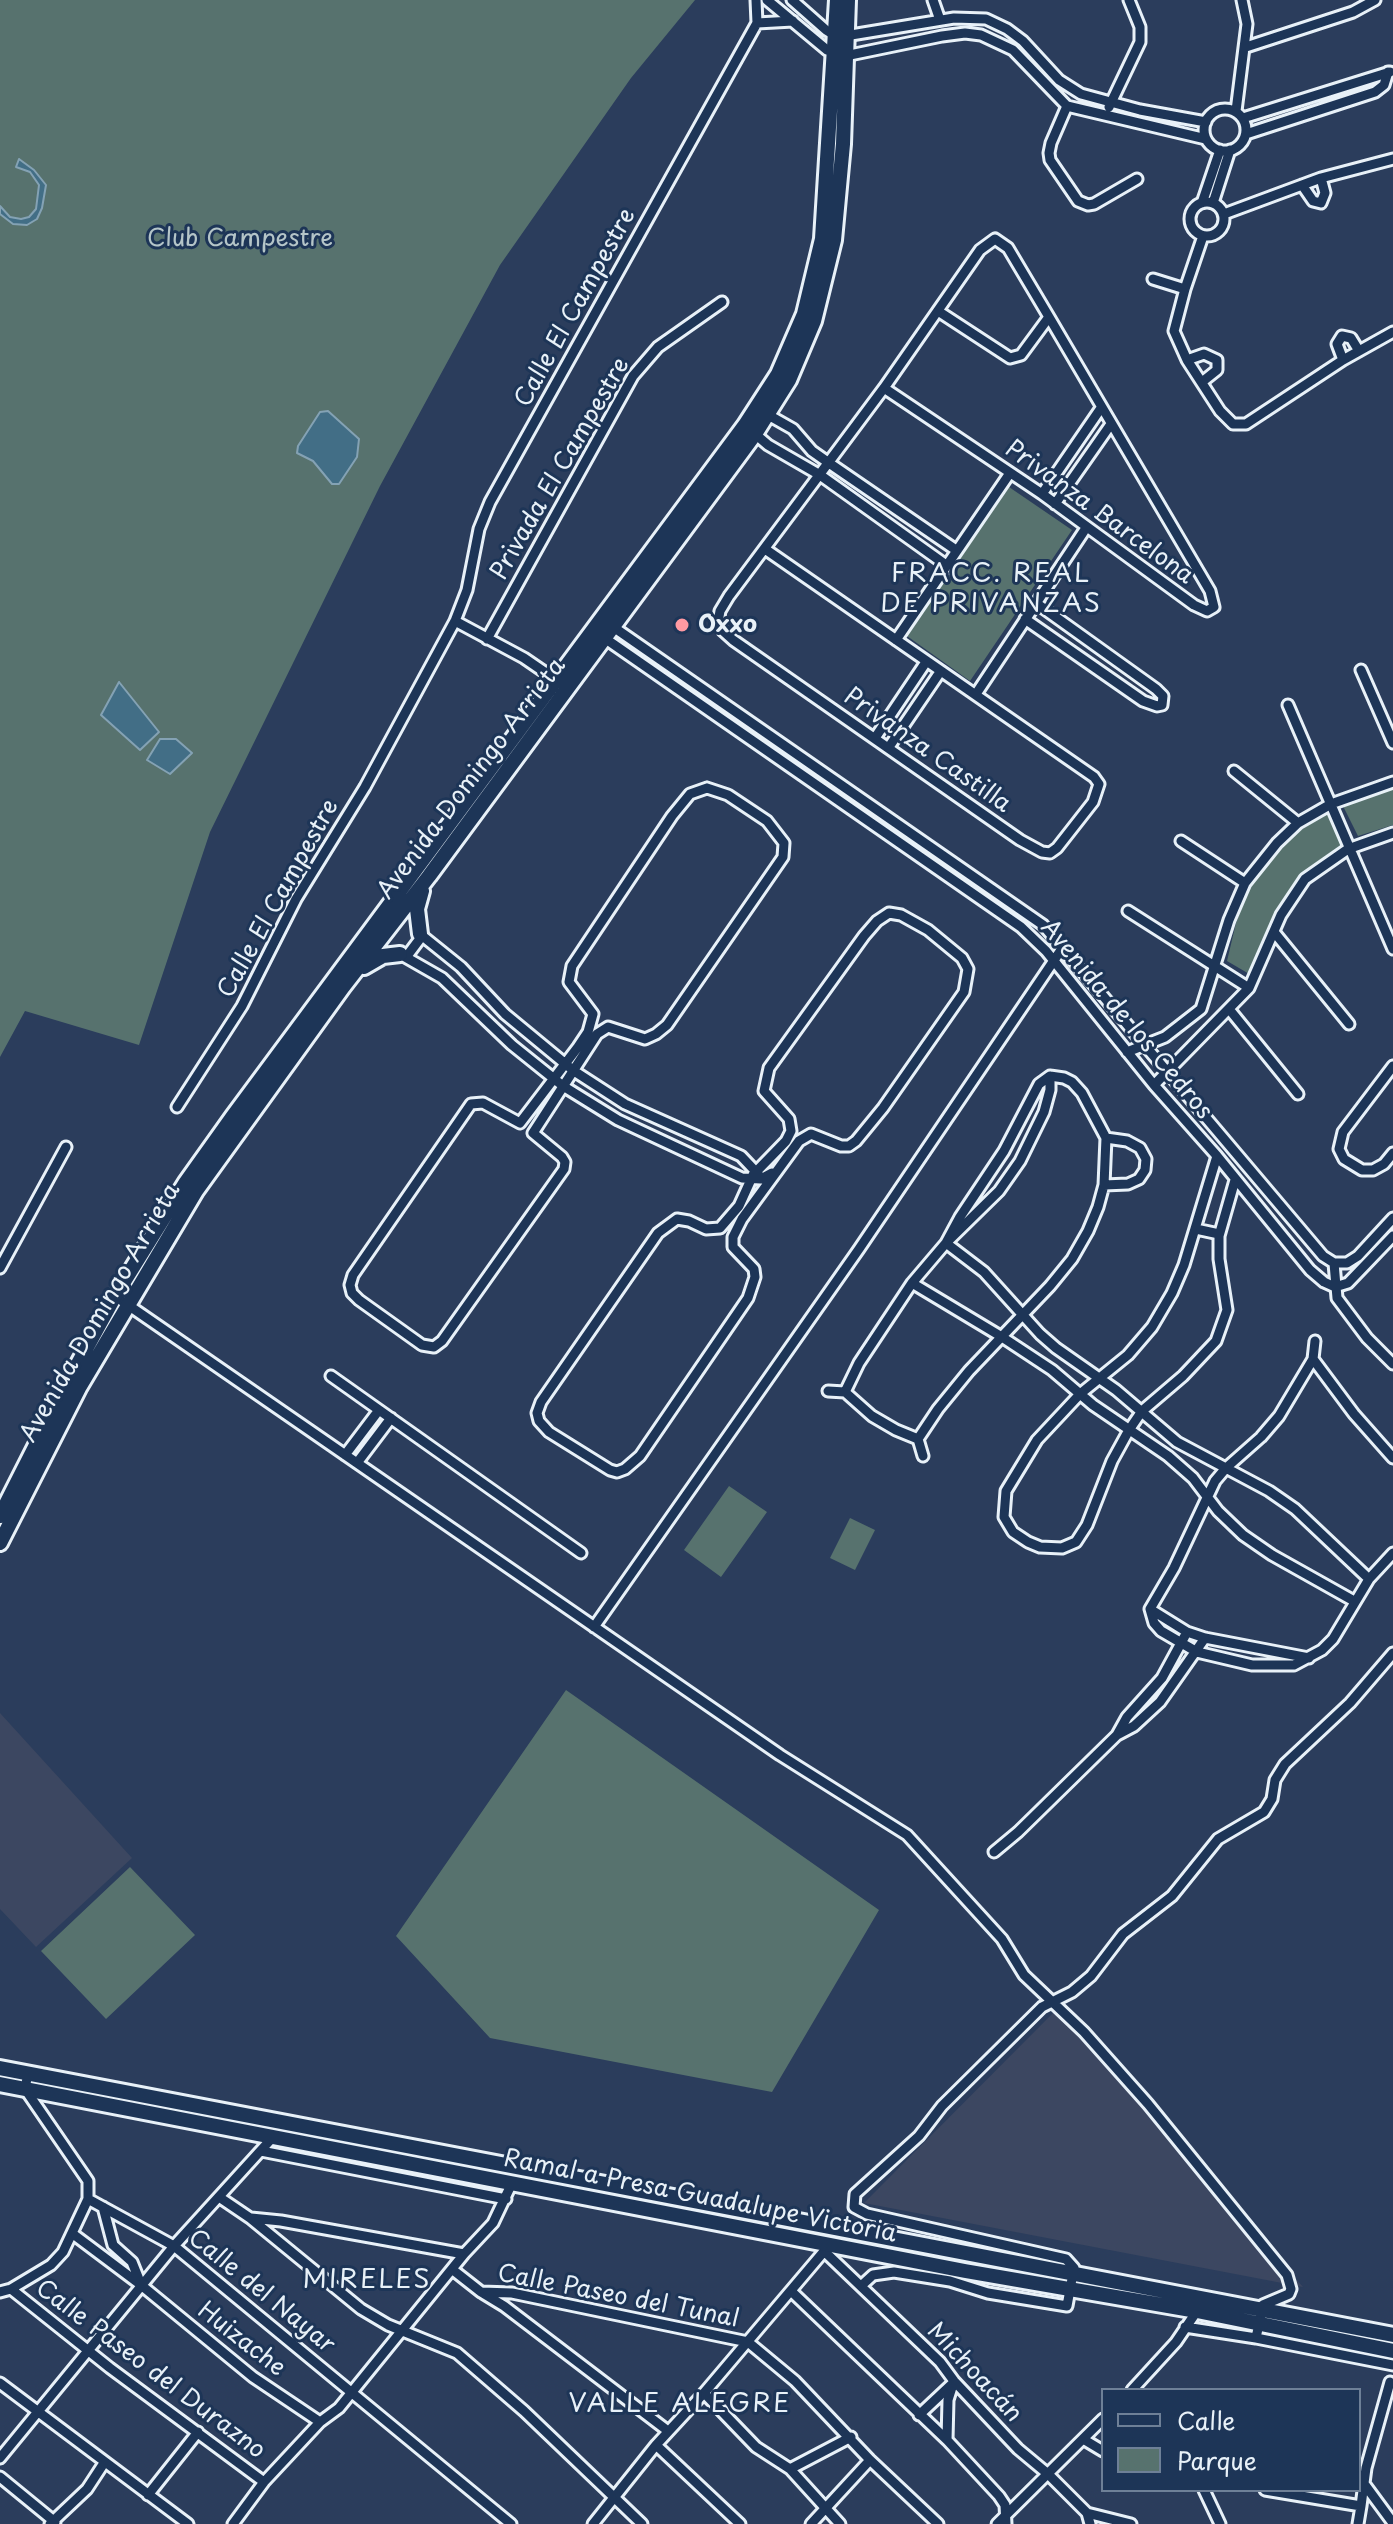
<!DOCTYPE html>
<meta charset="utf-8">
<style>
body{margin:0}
#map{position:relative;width:1393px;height:2524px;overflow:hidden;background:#2b3d5c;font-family:"Playpen Sans",sans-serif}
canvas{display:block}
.legend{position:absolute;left:1101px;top:2388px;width:260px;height:104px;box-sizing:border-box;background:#1d3557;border:2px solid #6e8097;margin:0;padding:10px 14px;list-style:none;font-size:24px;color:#e8f1f8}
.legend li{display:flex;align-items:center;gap:16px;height:40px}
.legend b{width:40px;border:2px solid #6e8097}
</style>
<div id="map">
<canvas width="1393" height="2524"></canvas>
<ul class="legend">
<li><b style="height:10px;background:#1d3557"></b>Calle</li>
<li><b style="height:22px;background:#57726e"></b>Parque</li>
</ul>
</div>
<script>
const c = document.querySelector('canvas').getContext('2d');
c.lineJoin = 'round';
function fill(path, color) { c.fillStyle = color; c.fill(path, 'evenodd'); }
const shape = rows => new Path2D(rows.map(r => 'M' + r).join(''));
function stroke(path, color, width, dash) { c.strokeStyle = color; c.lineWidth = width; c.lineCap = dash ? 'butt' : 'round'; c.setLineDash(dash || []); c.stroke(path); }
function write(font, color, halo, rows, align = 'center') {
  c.font = font + ' "Playpen Sans",sans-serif'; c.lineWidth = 6; c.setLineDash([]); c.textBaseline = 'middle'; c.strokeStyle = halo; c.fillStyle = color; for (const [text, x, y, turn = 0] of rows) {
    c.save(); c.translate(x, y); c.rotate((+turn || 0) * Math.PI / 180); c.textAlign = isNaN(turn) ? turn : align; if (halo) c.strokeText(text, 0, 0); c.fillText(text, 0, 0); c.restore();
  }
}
fill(shape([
 [0,1713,132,1858,36,1947,0,1909],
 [1058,2008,1303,2287,864,2203]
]), '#3c4761');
fill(shape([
 [0,0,695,0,631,78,500,265,380,486,210,832,139,1045,25,1011,0,1057],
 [1009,487,1072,530,970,681,907,636],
 [1393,787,1393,825,1358,836,1343,806],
 [1330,812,1341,845,1302,873,1283,900,1251,975,1227,961,1236,923,1248,889,1276,850,1305,827],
 [729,1486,767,1512,721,1577,684,1550],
 [850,1518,875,1530,855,1570,830,1558],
 [566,1690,879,1910,772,2092,490,2038,396,1936],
 [130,1867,195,1935,106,2019,41,1951]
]), '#57726e');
const water = shape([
 [19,159,34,170,46,185,42,208,37,219,27,225,13,224,0,214,0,206,10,217,21,219,29,217,36,209,39,185,30,172,16,167,19,159],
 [328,411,359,439,357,457,339,484,332,484,313,461,297,453,298,446,320,412,328,411],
 [119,682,159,732,140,750,101,715,119,682],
 [160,739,176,739,192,753,170,774,147,760,160,739]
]);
fill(water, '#426e86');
stroke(water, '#84a2b4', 2);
const minor = shape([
 [767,0,827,50,845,56,942,36,965,33,981,35,1013,50,1067,106,1206,139],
 [792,0,826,30,834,35,845,36,954,18,986,19,1007,29,1023,41,1059,80,1081,94,1140,110,1206,122],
 [933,0,940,20],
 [757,23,793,21],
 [1246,47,1353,12,1375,0],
 [1067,106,1051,143,1049,153,1050,160,1078,201,1088,205,1094,204,1137,179],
 [1109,107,1140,42,1140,27,1129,0],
 '1204 130a21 21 0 1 1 42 0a21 21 0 1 1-42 0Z',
 [1236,111,1247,24,1242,0],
 [1243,118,1390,72],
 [1246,134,1375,92,1384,85,1388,72],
 [1302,185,1313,201,1321,203,1325,193,1321,178],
 '1190 219a17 17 0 1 1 34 0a17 17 0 1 1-34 0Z',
 [1202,203,1220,150],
 [1213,203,1230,150],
 [1224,214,1321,178,1393,159],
 [1203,236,1185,289,1174,331,1187,360,1220,411,1233,424,1246,424,1343,360,1393,332],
 [1153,279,1185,289],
 [938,311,1010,358,1021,355,1049,317],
 [1187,360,1204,354,1217,360,1217,370,1202,382],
 [1343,360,1337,344,1342,336,1351,338,1359,351],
 [763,412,793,429,812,451,829,463,956,550],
 [754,433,768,445,820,475,946,565],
 [1042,494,1101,408],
 [1055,504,1111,424],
 [765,549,1094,777,1099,784,1093,802,1057,848,1050,853,1042,852,1020,840,733,640,723,631,718,622,720,611,729,596,884,388,980,250,995,239,1008,248,1049,317,1210,591,1214,607,1207,611,1194,605,1042,494,884,388],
 [1025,619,1143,701,1157,706,1162,705,1163,696,1156,689,1036,603],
 [455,621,524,658,559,682],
 [609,624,1043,925,1323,1256,1334,1263,1347,1263,1358,1256,1393,1218],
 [603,637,1021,927,1046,951,1154,1085,1217,1156,1310,1270,1324,1282,1335,1287,1348,1283,1393,1236],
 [487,639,633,376,658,347,722,302],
 [896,640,1010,473],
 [1361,670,1393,743],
 [976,694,1086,528],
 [1288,705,1393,949],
 [875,738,926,662],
 [889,747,940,672],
 [1234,771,1298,823],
 [707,788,728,795,767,821,784,843,783,857,667,1025,656,1034,645,1039,608,1027,597,1034,533,1133,562,1157,565,1162,564,1169,442,1341,434,1347,422,1345,359,1300,352,1293,350,1285,353,1275,471,1104,483,1103,520,1123,578,1047,588,1032,593,1014,569,982,572,966,672,816,690,794,707,788],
 [1181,841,1245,883],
 [1128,911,1249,988],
 [889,913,901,915,928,930,962,958,968,969,964,992,883,1108,856,1141,849,1146,841,1146,811,1134,799,1141,742,1219,733,1237,733,1247,754,1269,755,1277,748,1298,640,1456,625,1469,617,1472,610,1470,549,1432,539,1421,537,1413,541,1402,658,1233,677,1219,689,1221,706,1229,720,1228,739,1206,753,1175,786,1141,791,1131,789,1119,764,1091,769,1068,864,936,877,921,889,913],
 [1274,932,1349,1024],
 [420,934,461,967,505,1014,574,1071,625,1104,741,1156,759,1175],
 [400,954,442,978,512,1045,563,1086,618,1120,742,1178,761,1179,772,1173],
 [407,956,422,936],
 [1229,1009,1298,1094],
 [1127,1052,1165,1037,1201,1009,1229,920,1245,883,1277,843,1298,823,1331,804,1393,782],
 [1393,1066,1343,1132,1339,1149,1344,1159,1362,1170,1373,1170,1384,1164,1393,1153],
 [1050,1076,1039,1084,1004,1151,960,1217,946,1243,984,1272,1040,1334,1056,1348,1116,1390,1177,1442,1269,1491,1295,1509,1369,1579],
 [1154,1085,1249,988,1281,915,1305,879,1348,849,1393,833],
 [177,1107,242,1006,296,899,365,787,455,621,467,590,479,529,490,502,757,23,756,0],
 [1217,1156,1184,1265,1172,1293,1152,1327,1128,1355,1080,1394,1037,1440,1006,1491,1004,1517,1013,1532,1028,1542,1040,1547,1062,1548,1076,1542,1087,1525,1112,1461,1129,1430,1142,1411,1183,1376,1216,1341,1227,1310,1219,1259,1219,1236,1235,1180],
 [1104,1185,1128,1184,1139,1179,1145,1170,1146,1159,1140,1148,1127,1141,1106,1138],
 [1196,1229,1219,1234],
 [1334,1263,1337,1298,1367,1338,1393,1364],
 [0,1268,66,1147],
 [912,1283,1002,1337,1052,1370,1093,1405,1168,1456,1193,1478,1218,1511,1243,1535,1272,1555,1354,1601],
 [115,1296,780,1755,907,1835,1002,1939,1024,1975,1084,2032,1148,2104,1287,2275,1291,2289,1289,2294,1263,2305,1256,2338],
 [1313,1359,1315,1341],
 [331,1376,581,1553],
 [828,1391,845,1392],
 [918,1439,896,1430,872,1416,845,1392,859,1363,912,1283,946,1243,999,1191,1020,1161,1044,1112,1050,1090,1050,1076,1064,1078,1072,1082,1082,1093,1106,1138,1104,1185,1098,1207,1088,1231,1072,1259,1050,1286,969,1371,938,1409,918,1439,923,1456],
 [345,1455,379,1410],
 [1393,1458,1354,1414,1313,1359,1279,1416,1261,1437,1226,1468,1215,1481,1174,1568,1150,1609,1154,1623,1161,1631,1197,1652,1252,1665,1294,1665,1322,1650,1333,1639,1369,1579,1393,1553],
 [357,1463,391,1418],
 [1150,1609,1187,1632,1205,1638,1309,1658],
 [594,1627,859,1249,1063,947],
 [1117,1735,1134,1726,1160,1702,1205,1638],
 [994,1852,1018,1832,1117,1735,1127,1717,1162,1678,1187,1632],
 [28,2073,25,2089,88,2181,88,2199,174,2246,511,2524],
 [261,2151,506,2199],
 [219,2197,250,2218,361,2309,388,2325,457,2353,524,2411,642,2524],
 [103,2207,113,2245,132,2262,140,2282],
 [251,2218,281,2221,464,2254],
 [73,2234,141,2285,253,2377,320,2422],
 [825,2252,940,2362,954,2381,1018,2449,1048,2474,1087,2513,1090,2524],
 [453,2270,481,2292,504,2306,668,2431],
 [861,2286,873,2275,894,2272,950,2281,988,2293,1067,2306,1074,2268,1066,2259,867,2214,854,2207,855,2194,919,2136,942,2106,1042,2007,1072,1992,1091,1976,1123,1934,1172,1896,1218,1839,1264,1812,1272,1799,1275,1780,1285,1764,1350,1703,1393,1653],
 [11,2289,110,2368,264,2482],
 [791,2291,947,2440,999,2496,1005,2505,1006,2524],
 [0,2292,11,2289,51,2265,63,2252,88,2199],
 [481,2292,512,2293,748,2342,795,2381,870,2460,938,2524],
 [1185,2327,1256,2338,1393,2365],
 [0,2383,188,2524],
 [1132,2390,1176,2342,1197,2311],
 [704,2393,756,2447,790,2469,840,2524],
 [919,2415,952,2384],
 [1083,2439,1103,2451],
 [947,2440,948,2400,954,2381],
 [656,2445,740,2524],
 [0,2458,174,2246,274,2136],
 [790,2469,851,2437],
 [0,2477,55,2522],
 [1365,2485,1393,2523],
 [1204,2490,1220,2524],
 [1265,2490,1361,2506,1366,2468,1390,2382],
 [148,2495,198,2432],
 [1087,2513,1131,2524],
 [50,2524,87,2489,104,2463],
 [233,2524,264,2482,320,2422,339,2408,464,2254,493,2223,512,2183],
 [593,2524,656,2445,704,2393,826,2249],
 [811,2524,870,2460],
 [997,2524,1103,2419],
 [1358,2524,1361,2506]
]);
const secondary = shape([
 [0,2068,1393,2335],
 [0,2084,965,2271,1197,2311,1393,2351]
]);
const primary = shape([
 [420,934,417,909,422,891],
 [364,967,383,956,400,954],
 [0,1516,68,1382,115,1296,186,1182,233,1116,745,425,778,374,804,314,822,239,837,0],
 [0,1543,79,1388,196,1191,343,987,429,876,755,434,789,380,814,321,834,240,843,144,848,0]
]);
stroke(minor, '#e8f1f8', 15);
stroke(secondary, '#e8f1f8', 20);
stroke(primary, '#e8f1f8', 20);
stroke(minor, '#1d3557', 9);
stroke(secondary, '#1d3557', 14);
stroke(primary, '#1d3557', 14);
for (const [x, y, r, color] of [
 [682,625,8,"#ff9aa2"]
]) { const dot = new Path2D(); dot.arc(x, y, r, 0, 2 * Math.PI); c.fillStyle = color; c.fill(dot); stroke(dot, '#1d3557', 3); }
write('24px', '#b5c5c8', '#1d3557', [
 ["Club Campestre",240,239]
]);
write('24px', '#e8f1f8', '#1d3557', [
 ["Calle El Campestre",576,308,-61],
 ["Privada El Campestre",561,469,-60],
 ["Privanza Barcelona",1099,513,36],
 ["Privanza Castilla",927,751,35],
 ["Avenida Domingo Arrieta",472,779,-53],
 ["Calle El Campestre",279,899,-61],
 ["Avenida de los Cedros",1126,1020,50],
 ["Avenida Domingo Arrieta",101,1313,-60],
 ["Ramal a Presa Guadalupe Victoria",700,2197,11],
 ["Calle del Nayar",261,2292,39],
 ["Calle Paseo del Tunal",618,2297,11],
 ["Huizache",241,2340,38],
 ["Calle Paseo del Durazno",150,2370,37],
 ["Michoacán",974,2373,47]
]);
write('bold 24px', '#e8f1f8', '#1d3557', [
 ["Oxxo",698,625]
], 'left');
c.letterSpacing = '2px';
write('26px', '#e8f1f8', '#1d3557', [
 ["FRACC. REAL",991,575],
 ["DE PRIVANZAS",991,605],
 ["MIRELES",367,2281],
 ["VALLE ALEGRE",680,2405]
]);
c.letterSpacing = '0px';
</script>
